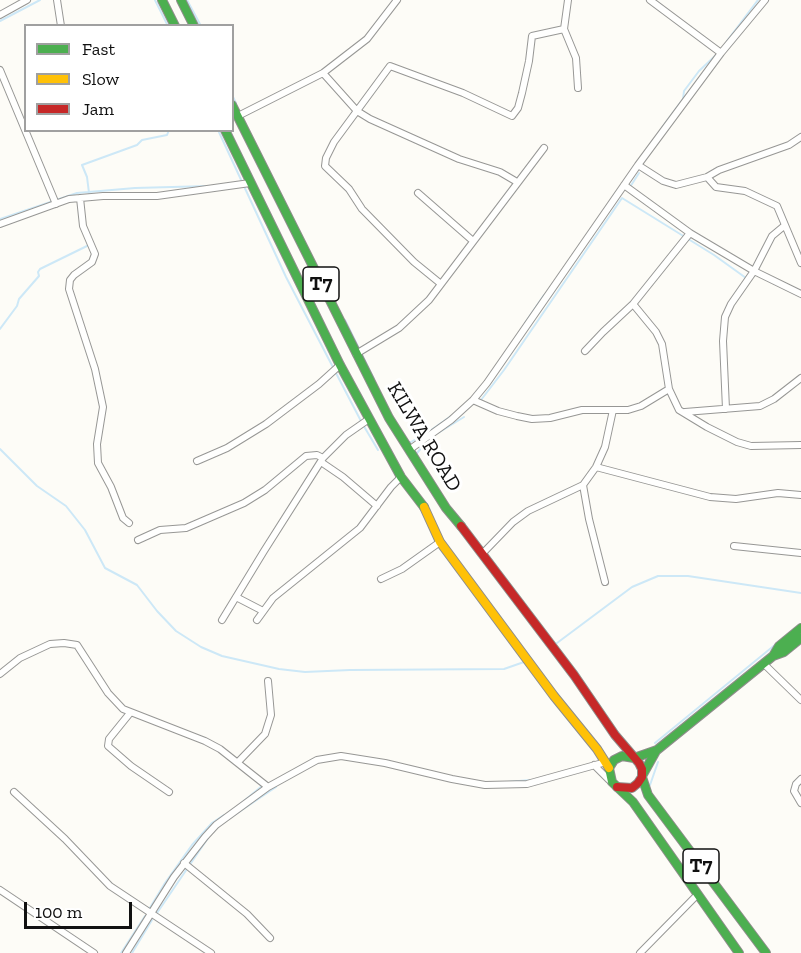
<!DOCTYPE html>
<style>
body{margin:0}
#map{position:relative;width:801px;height:953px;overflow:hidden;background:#fdfcf7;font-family:"Zilla Slab",serif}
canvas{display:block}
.legend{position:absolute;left:24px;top:24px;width:210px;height:108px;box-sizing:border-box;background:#fff;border:2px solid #a0a0a0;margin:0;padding:8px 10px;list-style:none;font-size:18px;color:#111}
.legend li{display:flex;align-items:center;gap:12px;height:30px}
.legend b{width:30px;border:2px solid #a0a0a0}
.scale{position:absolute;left:24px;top:902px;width:108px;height:27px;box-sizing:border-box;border:3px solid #111;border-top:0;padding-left:8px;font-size:18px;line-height:21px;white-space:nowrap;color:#111;-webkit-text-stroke:4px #fff;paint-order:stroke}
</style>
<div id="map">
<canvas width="801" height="953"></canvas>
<ul class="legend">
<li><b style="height:8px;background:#4caf50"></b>Fast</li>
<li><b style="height:8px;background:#ffc107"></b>Slow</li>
<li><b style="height:8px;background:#c62828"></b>Jam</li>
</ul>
<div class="scale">100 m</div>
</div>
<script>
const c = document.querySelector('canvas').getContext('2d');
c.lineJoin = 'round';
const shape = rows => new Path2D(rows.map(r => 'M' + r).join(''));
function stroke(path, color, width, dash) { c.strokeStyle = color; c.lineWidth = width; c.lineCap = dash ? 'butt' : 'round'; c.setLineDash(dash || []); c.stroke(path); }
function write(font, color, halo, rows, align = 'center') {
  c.font = font + ' "Zilla Slab",serif'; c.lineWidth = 6; c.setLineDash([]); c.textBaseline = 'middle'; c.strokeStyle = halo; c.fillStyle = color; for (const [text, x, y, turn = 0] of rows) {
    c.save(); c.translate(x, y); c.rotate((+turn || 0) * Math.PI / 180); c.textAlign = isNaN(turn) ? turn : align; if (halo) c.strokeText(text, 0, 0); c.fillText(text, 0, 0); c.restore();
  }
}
stroke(shape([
 [155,0,168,26],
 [187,0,201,26],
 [0,21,40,0],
 [727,41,758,0],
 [232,95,236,103],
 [661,129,683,99,684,91,699,71,716,55],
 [218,130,286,277,362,423,378,450],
 [630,187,639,173],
 [89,193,87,177,82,165,137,145,142,140,167,135,169,130],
 [0,219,77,193,135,188,209,186],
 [345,320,374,379],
 [525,323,544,295],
 [0,329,17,306,19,299,39,276,38,272,40,269,89,245],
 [481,400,504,370,622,198,714,255,746,278,745,280],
 [438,433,464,417],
 [408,442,411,442,427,433,451,416],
 [0,449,37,486,66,506,85,530,105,568,137,585,157,611,176,631,201,647,222,656,279,669,305,672,350,670,504,669,524,662],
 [417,453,429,439],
 [557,643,632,587,658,576,688,576,801,593],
 [655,743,776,644],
 [507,782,531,780],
 [650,785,658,762],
 [239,805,262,786],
 [227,820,276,787],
 [148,911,165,883,192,845,212,823,224,815],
 [157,913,208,838],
 [121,953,145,916],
 [132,953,152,920]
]), '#cde8f7', 2);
const street = shape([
 [57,0,61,26],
 [568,0,564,29,576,58,578,88],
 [650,0,721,53],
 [0,15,27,0],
 [0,70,56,204],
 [323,73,357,111,370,119,459,159,500,172,517,182],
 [238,116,323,73,367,39,397,0],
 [638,165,663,181,676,185,707,177,719,170,789,145,801,137],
 [707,177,716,187,745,191,777,206,801,263],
 [624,185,690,233,754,271,801,294],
 [418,193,473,241],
 [80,198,83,226,95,254,92,262,74,275,70,280,69,289,95,369,103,407,97,444,98,463,111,487,123,518,129,523],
 [0,224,69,199,103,196,157,196,250,183],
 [441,284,414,262,362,209,349,189,325,166,326,158,334,142,390,66,463,93,512,116,518,108,522,93,529,61,532,36,564,29],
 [633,304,656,332,662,344,669,389,679,410,707,427,737,442,751,446,801,445],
 [585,351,603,332,633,304,690,233],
 [356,354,399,328,429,300,544,148],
 [473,400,498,411,517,416,532,419,550,418,582,410,628,410,641,406,669,389],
 [726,409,723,341,725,317,731,304,754,271,772,236,784,226],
 [685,412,760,406,774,399,801,378],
 [409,450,451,420,473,400,487,383,638,165,721,53,765,0],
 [197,461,227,448,266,424,319,384,340,365],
 [321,462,343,477,377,506],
 [596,467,710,497,736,499,778,493,801,495],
 [583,485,589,519,605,582],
 [138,540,160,530,186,528,200,522,244,503,265,490,306,456,317,455,323,458],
 [734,546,801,553],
 [483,553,513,522,528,511,583,485,596,467,605,447,613,410],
 [381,579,402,569,440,542],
 [236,597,263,611],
 [222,620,264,551,323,458,346,435,369,419],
 [257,620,273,598,360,528,391,487,401,477],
 [764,664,801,700],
 [0,674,20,658,50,644,64,643,77,645,108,693,123,709,205,741,220,749,268,787],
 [130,713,109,739,108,746,131,766,169,792],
 [238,762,265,734,271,715,268,681],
 [594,765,609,780],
 [801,779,796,784,794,791,801,803],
 [14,792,65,839,110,886,211,953],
 [184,863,247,914,270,938],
 [0,890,94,953],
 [126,953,174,877,205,837,216,825,268,787,317,760,341,756,385,763,452,779,485,785,527,784,606,762],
 [640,953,698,894]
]);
const fast = shape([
 [162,0,175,26],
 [181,0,194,26],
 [232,105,389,418,446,508,461,526],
 [225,130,340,365,401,477,424,507],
 [773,656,779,646,801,628],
 [634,758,657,750,773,656,784,652,801,638],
 [634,758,622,756,614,760,609,768,612,782,633,802,739,953],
 [642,776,656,751],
 [642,777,648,795,766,953]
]);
const slow = shape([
 [424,507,440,542,554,696,597,749,609,768]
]);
const jam = shape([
 [461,526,574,675,615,735,639,763,642,769,642,777,638,783,632,788,617,787]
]);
stroke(street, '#979795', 8);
stroke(fast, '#8e8d8b', 10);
stroke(slow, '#8e8d8b', 10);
stroke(jam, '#8e8d8b', 10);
stroke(street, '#fffffe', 6);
stroke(fast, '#4caf50', 8);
stroke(slow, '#ffc107', 8);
stroke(jam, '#c62828', 8);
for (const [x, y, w] of [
 [321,284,36],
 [701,866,36]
]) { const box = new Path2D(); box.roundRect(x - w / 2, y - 17, w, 34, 4.5); c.fillStyle = '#fff'; c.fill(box); stroke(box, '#111', 1.5); }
write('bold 20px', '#111', null, [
 ["T7",321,284],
 ["T7",701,866]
]);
write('21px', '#111', '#fff', [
 ["KILWA ROAD",424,437,59]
]);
</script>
